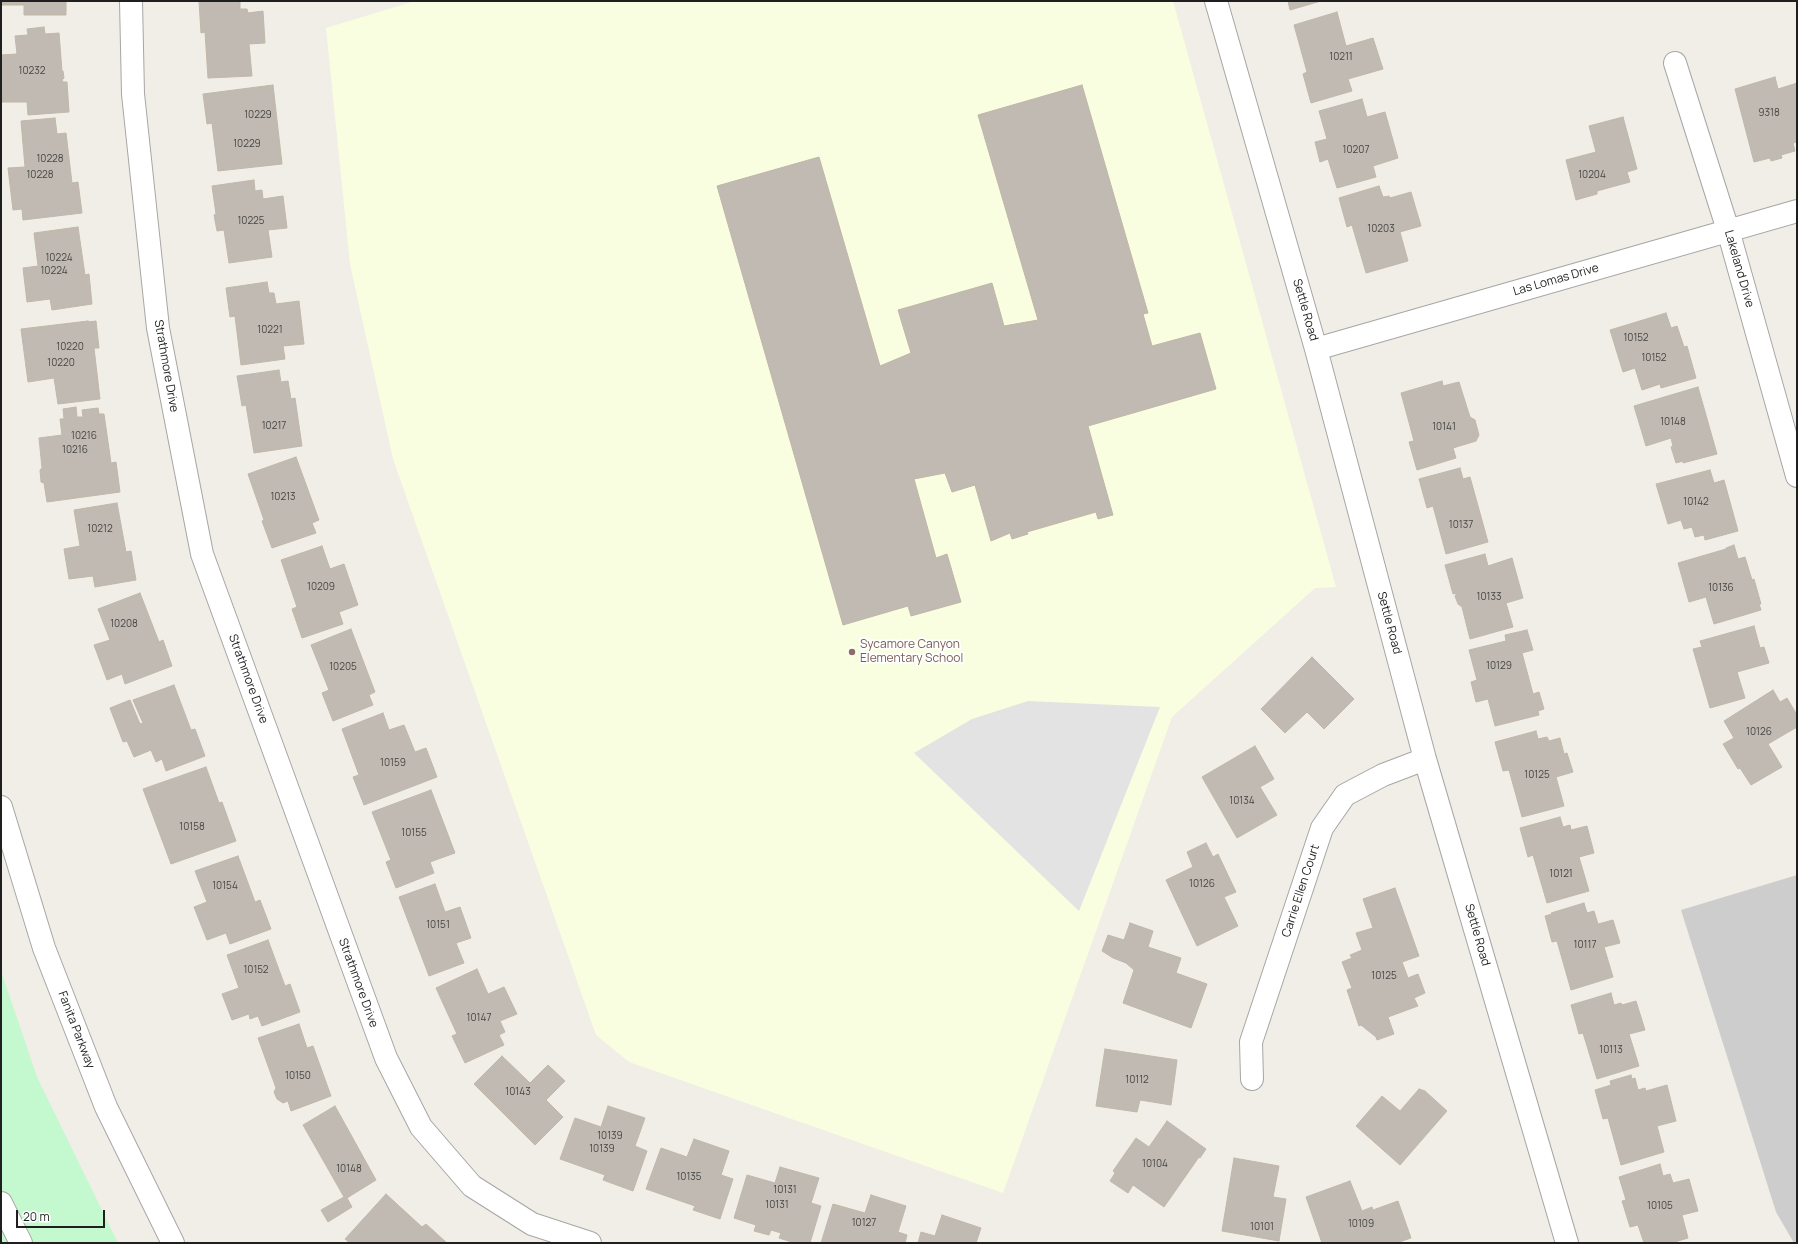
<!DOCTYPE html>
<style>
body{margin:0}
#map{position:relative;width:1798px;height:1244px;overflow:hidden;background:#f0eee6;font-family:Manrope,sans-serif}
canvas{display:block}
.frame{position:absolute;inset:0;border:2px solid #1f1f1f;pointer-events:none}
.scale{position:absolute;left:16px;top:1210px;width:89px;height:18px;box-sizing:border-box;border:2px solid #1f1f1f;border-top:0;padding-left:5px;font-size:12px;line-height:14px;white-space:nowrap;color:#1f1f1f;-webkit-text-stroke:3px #fff;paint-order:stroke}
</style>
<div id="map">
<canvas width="1798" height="1244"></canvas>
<div class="frame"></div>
<div class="scale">20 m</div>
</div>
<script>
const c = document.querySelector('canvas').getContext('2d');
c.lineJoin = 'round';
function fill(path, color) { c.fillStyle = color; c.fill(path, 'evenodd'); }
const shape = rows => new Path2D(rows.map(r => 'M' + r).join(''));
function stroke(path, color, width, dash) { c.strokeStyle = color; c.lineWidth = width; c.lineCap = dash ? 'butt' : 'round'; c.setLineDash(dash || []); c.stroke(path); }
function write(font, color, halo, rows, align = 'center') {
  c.font = font + ' Manrope,sans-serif'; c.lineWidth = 3.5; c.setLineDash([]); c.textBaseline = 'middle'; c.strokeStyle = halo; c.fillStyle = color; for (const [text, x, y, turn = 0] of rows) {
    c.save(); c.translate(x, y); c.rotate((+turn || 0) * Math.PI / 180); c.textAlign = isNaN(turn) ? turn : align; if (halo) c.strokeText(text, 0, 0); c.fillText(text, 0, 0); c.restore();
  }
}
fill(shape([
 [415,1,1173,1,1336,587,1315,588,1172,717,1003,1193,629,1062,596,1035,393,459,350,264,326,28]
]), '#fafee0');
fill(shape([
 [1797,875,1797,1243,1794,1243,1776,1212,1681,910]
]), '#cdcdcd');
fill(shape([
 [1,971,37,1077,118,1243,1,1243]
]), '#c4f8cf');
fill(shape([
 [1028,701,1160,707,1079,911,914,753,972,719]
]), '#e3e3e3');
const building = shape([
 [1,1,66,1,66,15,24,15,24,5,1,5,1,1],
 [199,1,240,1,240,9,247,9,248,13,263,11,265,43,249,44,252,76,208,78,205,32,201,33,199,1],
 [1288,1,1321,1,1290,10,1288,1],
 [1337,12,1346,46,1373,38,1383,69,1348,79,1352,91,1311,103,1303,74,1307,72,1294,25,1337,12],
 [44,27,45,34,59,33,62,71,63,71,64,78,62,80,63,82,67,82,69,112,28,115,27,102,2,102,1,55,17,54,15,36,28,35,27,29,44,27],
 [1775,77,1778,89,1797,83,1797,142,1793,143,1795,151,1781,155,1782,158,1771,161,1770,158,1754,162,1735,89,1775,77],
 [273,85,282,164,218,171,212,123,207,124,203,94,273,85],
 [1082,85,1148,313,1143,314,1152,346,1200,333,1216,389,1088,426,1113,515,1098,519,1096,512,1027,532,1028,534,1012,539,1010,533,991,541,975,485,952,492,945,473,914,479,936,558,947,554,961,602,911,616,908,606,843,625,717,186,819,157,880,366,911,353,898,310,992,283,1004,326,1038,320,978,115,1082,85],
 [1362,99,1367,117,1385,112,1398,158,1373,166,1376,177,1337,188,1328,159,1320,162,1315,142,1327,139,1319,111,1362,99],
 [1623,117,1637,169,1627,172,1630,182,1597,191,1597,194,1576,200,1566,160,1596,152,1589,126,1623,117],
 [55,118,57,134,66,133,72,183,78,182,82,213,23,220,22,209,13,210,8,168,25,167,21,121,55,118],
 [254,180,255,191,262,190,263,199,283,196,287,228,268,230,272,257,229,263,224,230,217,231,214,215,216,214,212,186,254,180],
 [1379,186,1383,197,1389,196,1390,198,1411,192,1421,226,1400,232,1408,261,1366,273,1352,225,1347,227,1339,198,1379,186],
 [78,227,85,275,89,274,92,304,52,310,50,299,27,302,23,268,38,266,34,233,78,227],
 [267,282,269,293,274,293,276,304,299,301,304,344,283,346,285,359,241,365,235,316,230,317,226,288,267,282],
 [1666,313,1671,328,1677,326,1684,347,1687,346,1696,378,1661,388,1660,384,1642,390,1635,368,1623,372,1610,330,1666,313],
 [88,321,88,322,96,321,99,348,94,348,100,399,58,404,54,378,28,382,21,329,88,321],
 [279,370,281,382,288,381,291,399,295,398,302,446,254,453,246,405,242,406,237,376,279,370],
 [1442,381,1443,386,1459,382,1470,417,1475,420,1479,435,1476,441,1453,448,1456,458,1417,470,1409,442,1414,441,1401,393,1442,381],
 [1698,387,1717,454,1683,463,1683,461,1676,463,1671,447,1673,446,1671,438,1646,446,1634,406,1698,387],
 [76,407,77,417,83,417,82,410,98,408,99,414,104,414,111,463,116,462,120,492,47,502,44,483,41,482,40,470,42,468,39,438,62,435,60,419,64,419,63,409,76,407],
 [296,457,319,520,312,523,316,533,272,548,262,521,264,520,248,474,296,457],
 [1460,468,1463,479,1470,477,1488,542,1446,554,1433,506,1427,508,1419,479,1460,468],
 [1710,470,1714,483,1724,480,1738,531,1705,540,1704,535,1695,537,1692,527,1684,529,1681,520,1668,524,1656,484,1710,470],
 [117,503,126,552,131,551,136,580,95,587,93,576,69,579,64,549,80,546,74,510,117,503],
 [1734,545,1738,559,1745,557,1752,580,1754,579,1761,604,1759,604,1761,610,1714,624,1706,597,1689,602,1678,563,1726,549,1726,548,1734,545],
 [322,546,330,569,344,564,358,605,339,612,343,624,302,638,292,609,297,607,281,560,322,546],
 [1485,554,1488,566,1512,558,1523,598,1506,603,1513,627,1470,639,1462,607,1458,604,1455,596,1457,593,1453,594,1445,565,1485,554],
 [140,593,159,642,163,640,172,666,125,684,122,674,107,680,94,645,110,640,98,609,140,593],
 [1754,626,1760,648,1764,647,1769,663,1737,672,1745,698,1710,708,1693,649,1702,647,1700,641,1754,626],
 [351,629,375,692,369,695,373,705,333,721,322,693,329,690,311,645,351,629],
 [1527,630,1533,650,1522,653,1533,694,1539,692,1544,709,1538,711,1539,715,1495,726,1488,699,1476,702,1471,682,1477,680,1469,650,1506,641,1505,635,1527,630],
 [1312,657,1354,699,1324,729,1307,712,1285,733,1261,709,1312,657],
 [174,685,191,730,195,729,205,756,166,771,162,759,156,762,151,750,134,757,127,741,123,742,110,708,130,700,140,724,143,723,133,700,174,685],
 [1773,690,1780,702,1787,698,1797,715,1797,727,1768,744,1782,767,1751,785,1740,768,1738,769,1723,744,1734,738,1724,721,1773,690],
 [383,713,389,730,404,725,415,752,426,748,437,777,364,805,353,777,359,775,342,729,383,713],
 [1536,731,1538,739,1547,737,1549,741,1560,738,1564,754,1567,753,1573,772,1556,777,1564,806,1522,817,1509,770,1503,771,1495,742,1536,731],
 [1255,746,1274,779,1260,787,1277,815,1237,838,1202,777,1255,746],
 [206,767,219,803,222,802,236,841,171,864,143,789,206,767],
 [431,790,455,853,430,862,434,873,396,888,386,862,391,860,372,812,431,790],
 [1560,817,1563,827,1570,825,1571,830,1587,826,1594,853,1579,857,1589,891,1547,903,1533,855,1528,857,1520,828,1560,817],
 [1206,843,1213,857,1218,854,1236,892,1224,897,1238,926,1197,946,1166,880,1193,867,1187,852,1206,843],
 [238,856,255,902,260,900,271,929,230,944,226,933,207,940,194,907,207,902,195,871,238,856],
 [435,884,445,912,460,907,471,938,456,943,464,963,429,976,399,897,435,884],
 [1395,888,1419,956,1402,962,1408,978,1418,974,1425,993,1414,998,1418,1006,1388,1017,1394,1034,1377,1040,1376,1037,1361,1025,1359,1026,1347,990,1352,988,1342,962,1352,958,1350,955,1362,950,1356,933,1373,928,1363,899,1395,888],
 [1584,903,1587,913,1594,911,1598,924,1613,920,1620,943,1604,947,1613,977,1571,990,1557,941,1552,942,1545,916,1552,914,1551,913,1584,903],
 [1130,923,1153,931,1148,947,1181,958,1176,973,1207,984,1191,1028,1123,1003,1134,970,1126,963,1113,958,1102,951,1108,935,1124,940,1130,923],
 [268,940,285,986,290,984,300,1012,262,1026,258,1016,250,1019,249,1014,232,1020,222,994,239,988,227,955,268,940],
 [477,969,488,994,504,987,517,1014,500,1021,505,1032,499,1035,504,1045,465,1063,452,1036,457,1034,436,988,477,969],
 [1611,993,1614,1005,1621,1003,1622,1005,1636,1001,1645,1030,1629,1034,1639,1066,1597,1079,1583,1033,1579,1034,1571,1005,1611,993],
 [299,1024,307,1048,313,1046,331,1096,291,1111,288,1101,283,1103,277,1099,274,1092,276,1088,258,1038,299,1024],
 [1105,1049,1177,1060,1171,1105,1140,1100,1137,1112,1096,1106,1105,1049],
 [502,1056,530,1083,548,1065,565,1081,546,1100,563,1117,535,1145,474,1084,502,1056],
 [1631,1075,1632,1079,1635,1078,1638,1090,1645,1088,1646,1091,1667,1085,1676,1121,1657,1126,1664,1152,1621,1165,1608,1118,1603,1119,1595,1090,1611,1085,1610,1081,1631,1075],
 [1419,1089,1425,1091,1447,1111,1400,1165,1356,1126,1382,1096,1400,1111,1419,1089],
 [335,1106,376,1180,347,1198,352,1207,328,1222,321,1210,344,1197,303,1125,335,1106],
 [608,1106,645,1118,635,1146,647,1151,633,1191,603,1180,605,1175,560,1159,575,1118,601,1127,608,1106],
 [1167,1121,1206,1149,1200,1158,1199,1157,1164,1207,1133,1185,1128,1193,1110,1181,1115,1173,1113,1171,1136,1138,1149,1147,1167,1121],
 [694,1139,729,1151,721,1175,733,1179,720,1219,693,1210,695,1206,646,1189,661,1148,687,1157,694,1139],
 [1234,1158,1279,1166,1273,1197,1286,1199,1279,1241,1222,1231,1234,1158],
 [1660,1164,1663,1176,1670,1174,1673,1183,1689,1179,1698,1211,1682,1215,1688,1238,1671,1243,1644,1243,1638,1225,1630,1227,1622,1201,1626,1200,1619,1177,1660,1164],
 [780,1167,819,1178,811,1203,821,1206,810,1243,795,1243,779,1238,781,1233,771,1230,769,1235,754,1231,756,1225,734,1218,747,1175,775,1183,780,1167],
 [1350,1181,1362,1211,1372,1207,1373,1210,1398,1201,1411,1238,1396,1243,1322,1243,1306,1197,1350,1181],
 [386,1194,422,1227,426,1224,447,1243,350,1243,345,1239,386,1194],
 [871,1195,906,1206,898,1232,907,1235,905,1243,821,1243,833,1204,865,1213,871,1195],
 [942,1215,981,1228,976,1243,918,1243,921,1232,935,1236,942,1215]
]);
fill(building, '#c0bab2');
stroke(building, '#c1b7a8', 1);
const minor = shape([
 [131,1,133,94,158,328,202,554,386,1058,421,1127,472,1186,532,1224,590,1243],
 [1216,1,1316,349,1425,759,1567,1243],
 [1675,63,1728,230,1797,476],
 [1316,349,1797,211],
 [1252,1079,1251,1042,1322,828,1345,795,1383,775,1425,759],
 [1,1203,21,1243]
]);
const tertiary = shape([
 [1,807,44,948,106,1107,173,1243]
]);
stroke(minor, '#a6a6a6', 24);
stroke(tertiary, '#a6a6a6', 24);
stroke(minor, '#fff', 22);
stroke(tertiary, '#fff', 22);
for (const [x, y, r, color] of [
 [852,652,4,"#8d6e63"]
]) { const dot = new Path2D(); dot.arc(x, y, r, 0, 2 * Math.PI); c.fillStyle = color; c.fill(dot); stroke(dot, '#fff', 1.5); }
write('10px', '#474644', null, [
 ["10211",1341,57],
 ["10232",32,71],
 ["9318",1769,113],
 ["10229",258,115],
 ["10229",247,144],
 ["10207",1356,150],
 ["10228",50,159],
 ["10228",40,175],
 ["10204",1592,175],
 ["10225",251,221],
 ["10203",1381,229],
 ["10224",59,258],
 ["10224",54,271],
 ["10221",270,330],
 ["10152",1636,338],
 ["10220",70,347],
 ["10152",1654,358],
 ["10220",61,363],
 ["10148",1673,422],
 ["10217",274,426],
 ["10141",1444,427],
 ["10216",84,436],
 ["10216",75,450],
 ["10213",283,497],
 ["10142",1696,502],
 ["10137",1461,525],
 ["10212",100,529],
 ["10209",321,587],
 ["10136",1721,588],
 ["10133",1489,597],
 ["10208",124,624],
 ["10129",1499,666],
 ["10205",343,667],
 ["10126",1759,732],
 ["10159",393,763],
 ["10125",1537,775],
 ["10134",1242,801],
 ["10158",192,827],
 ["10155",414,833],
 ["10121",1561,874],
 ["10126",1202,884],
 ["10154",225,886],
 ["10151",438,925],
 ["10117",1585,945],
 ["10152",256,970],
 ["10125",1384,976],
 ["10147",479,1018],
 ["10113",1611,1050],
 ["10150",298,1076],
 ["10112",1137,1080],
 ["10143",518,1092],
 ["10139",610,1136],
 ["10139",602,1149],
 ["10104",1155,1164],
 ["10148",349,1169],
 ["10135",689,1177],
 ["10131",785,1190],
 ["10131",777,1205],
 ["10105",1660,1206],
 ["10127",864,1223],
 ["10109",1361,1224],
 ["10101",1262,1227]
]);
write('12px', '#1f1f1f', '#fff', [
 ["Lakeland Drive",1739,269,74],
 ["Las Lomas Drive",1556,280,-16],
 ["Settle Road",1305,310,74],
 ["Strathmore Drive",166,366,80],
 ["Settle Road",1389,623,75],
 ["Strathmore Drive",248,679,70],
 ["Carrie Ellen Court",1301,891,-72],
 ["Settle Road",1477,935,74],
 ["Strathmore Drive",358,983,70],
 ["Fanita Parkway",76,1030,69]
]);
write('12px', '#785e54', '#fff', [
 ["Sycamore Canyon",860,645],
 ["Elementary School",860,659]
], 'left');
</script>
